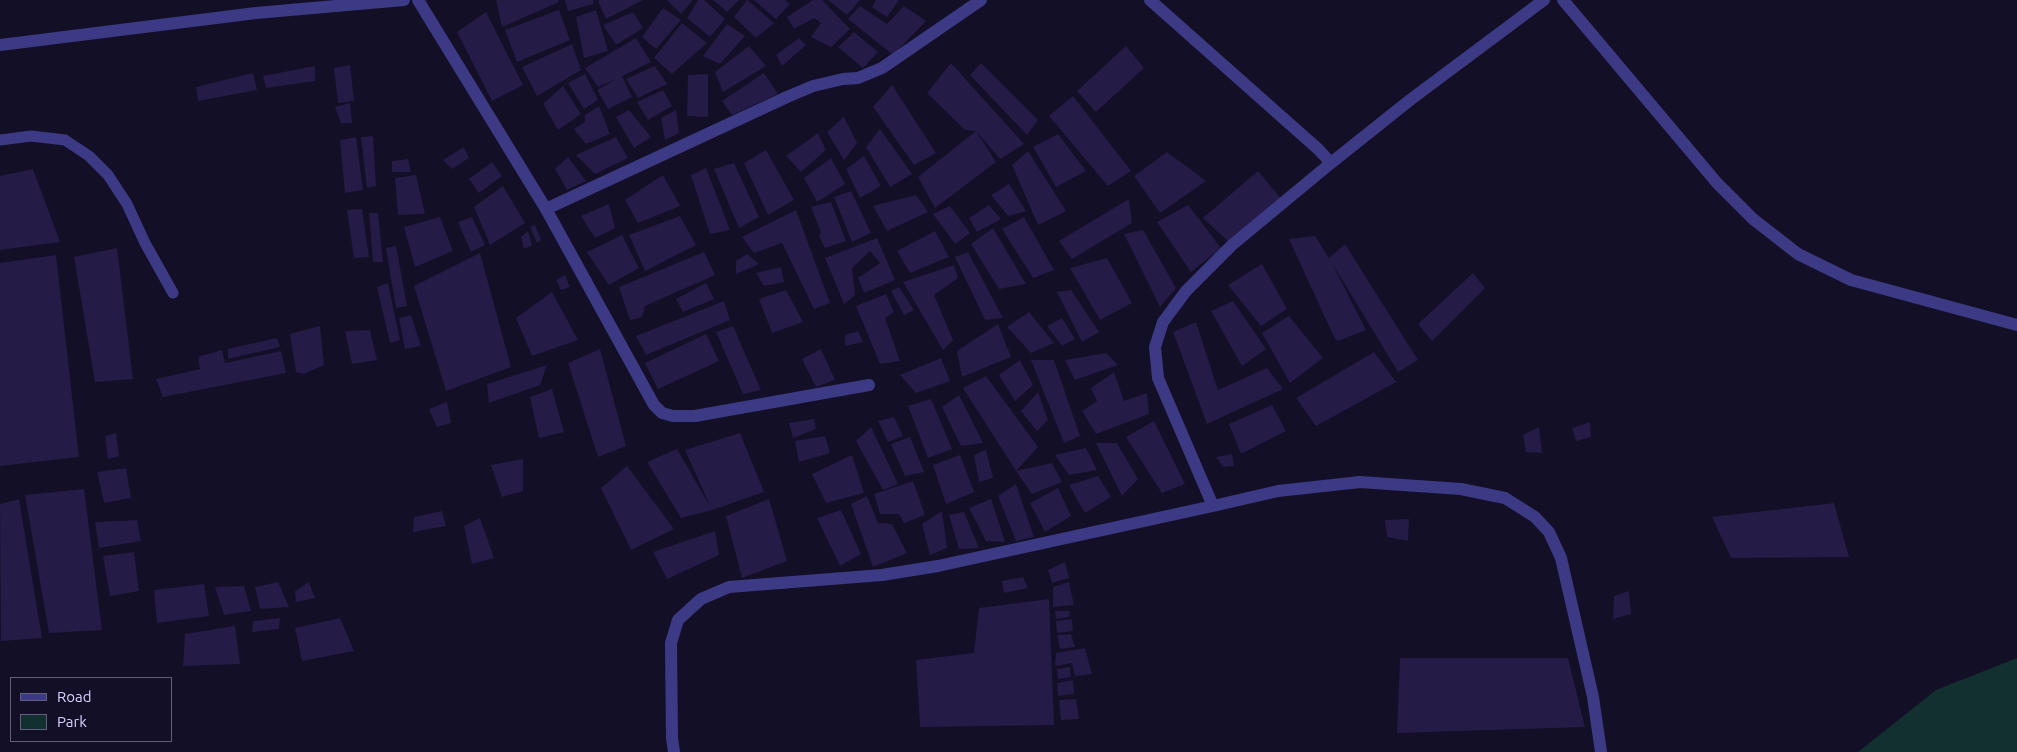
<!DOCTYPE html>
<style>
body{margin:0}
#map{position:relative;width:2017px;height:752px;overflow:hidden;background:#130f26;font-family:Ubuntu,sans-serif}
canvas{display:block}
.legend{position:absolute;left:10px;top:677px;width:162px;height:65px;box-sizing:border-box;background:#130f26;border:1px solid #625e7d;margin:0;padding:6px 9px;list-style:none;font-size:15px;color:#d9d4ff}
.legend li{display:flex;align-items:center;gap:10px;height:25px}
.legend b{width:25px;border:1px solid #625e7d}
</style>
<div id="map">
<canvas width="2017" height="752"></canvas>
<ul class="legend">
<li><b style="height:6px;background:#3d3a85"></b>Road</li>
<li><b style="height:14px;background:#12302f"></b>Park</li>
</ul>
</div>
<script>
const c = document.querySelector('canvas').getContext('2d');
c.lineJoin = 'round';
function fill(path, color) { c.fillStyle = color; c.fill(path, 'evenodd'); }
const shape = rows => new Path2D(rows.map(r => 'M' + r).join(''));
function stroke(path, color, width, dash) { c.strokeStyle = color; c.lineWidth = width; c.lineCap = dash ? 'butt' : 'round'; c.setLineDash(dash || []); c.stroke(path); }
fill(shape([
 [2017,658,2017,752,1858,752,1936,690]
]), '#12302f');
fill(shape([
 [496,0,558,0,559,2,502,27],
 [565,0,593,0,594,4,568,11],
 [600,0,643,0,606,19,598,1],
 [667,0,693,0,681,14],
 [698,0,704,0,725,19,710,37,687,18],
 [713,0,739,0,727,12],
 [747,0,774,23,756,38,734,17],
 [754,0,785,0,790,4,776,19],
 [813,0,822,0,850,29,831,47,811,37,821,23,814,18,794,29,787,17],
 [828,0,860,0,847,15],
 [876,0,899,0,887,17,872,7],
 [860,6,887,24,904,6,926,21,893,55,848,19],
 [663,8,681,20,656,49,642,37],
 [559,10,570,40,517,62,505,30],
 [596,10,608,51,584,58,576,17],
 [486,12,523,85,492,101,457,32],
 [633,12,643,28,616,45,603,25],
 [682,23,707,43,672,74,654,58],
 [727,24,745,36,720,64,703,56],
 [854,32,878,52,863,68,838,47],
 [636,38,651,62,622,76,632,97,608,109,597,90,616,79,598,87,585,68],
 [799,38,806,45,782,66,776,55],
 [572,44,581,70,537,96,522,67],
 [749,46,766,66,723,92,715,72],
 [1126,46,1144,68,1096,112,1077,91],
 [951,63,1024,144,1000,159,976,131,965,130,927,93],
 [981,63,1038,120,1027,135,970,75],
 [350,65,354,101,338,103,334,68],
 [315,66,315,81,266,88,263,76],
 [655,66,667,84,638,98,626,79],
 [253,73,257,90,198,101,196,87],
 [764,73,778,94,732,115,722,101],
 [585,74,598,100,584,109,568,83],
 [708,74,708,117,687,116,688,75],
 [892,85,936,153,914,165,873,107],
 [563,86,581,114,558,130,543,104],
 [663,90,672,106,648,120,637,102],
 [1073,96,1131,171,1108,186,1049,116],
 [350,103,352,123,341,123,335,107],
 [599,106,610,134,586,144,574,129,585,122,585,115],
 [629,110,651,137,634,148,616,117],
 [676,110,679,133,665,140,661,118],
 [844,117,857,143,844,160,827,132],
 [880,129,912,174,890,187,866,147],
 [976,131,996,162,935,208,918,177],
 [818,133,826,150,801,172,786,156],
 [1058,134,1086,171,1056,187,1033,147],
 [373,136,376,186,367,188,361,137],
 [356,137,363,190,345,193,340,140],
 [616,137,628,158,595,174,576,155],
 [464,147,469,158,452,169,443,160],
 [766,150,794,200,768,215,744,163],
 [1028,151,1066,211,1038,225,1012,165],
 [1167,152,1206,181,1160,213,1134,176],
 [864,156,881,186,860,198,846,169],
 [568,157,586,181,567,190,555,169],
 [831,158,845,184,817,202,804,178],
 [408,159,411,172,392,172,392,161],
 [492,162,502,176,479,193,469,179],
 [734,163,759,217,739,228,714,169],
 [706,168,730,230,710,234,691,175],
 [33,169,60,242,0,250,0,176],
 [1258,171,1284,202,1232,245,1203,218],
 [416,175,425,214,398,215,395,178],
 [663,175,680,206,638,223,625,200],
 [1009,184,1026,211,1008,216,991,195],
 [503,186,525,223,490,245,474,207],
 [851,191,871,233,852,242,834,197],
 [916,195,928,212,887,231,873,206],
 [1129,199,1132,223,1072,259,1059,241],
 [831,202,846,241,825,248,819,236,821,232,811,207],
 [609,204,615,228,595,238,581,216],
 [989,205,1001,219,977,232,969,218],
 [1188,205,1221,248,1191,272,1157,222],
 [950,206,970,233,955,244,933,214],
 [362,209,369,257,354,258,347,210],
 [796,210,830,303,814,309,782,243,754,253,742,237],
 [369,213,378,213,383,262,373,262],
 [680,216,696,245,645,271,629,235],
 [440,217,453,251,415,267,404,227],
 [472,217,485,245,471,252,458,222],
 [1024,217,1054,270,1033,278,1002,229],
 [535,225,541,240,537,243,530,227],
 [993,228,1026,284,999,289,971,244],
 [1143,230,1176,288,1160,307,1124,234],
 [528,231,532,245,524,249,521,237],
 [935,231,949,257,910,273,897,251],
 [622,235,639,268,609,285,587,252],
 [1315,236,1329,258,1345,244,1418,360,1398,372,1332,263,1366,330,1338,341,1334,337,1289,239],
 [877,238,895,280,864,293,858,278,880,263,870,251,852,268,855,295,844,304,825,258],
 [396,246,407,306,396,308,386,248],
 [117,248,133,379,95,382,74,257],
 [704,252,715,275,645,306,642,317,630,320,619,287],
 [968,252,1003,318,985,320,955,257],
 [480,253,511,367,446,391,414,286],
 [747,254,759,264,736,274,736,261],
 [56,255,79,457,0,466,0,263],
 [1107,258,1132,303,1100,320,1070,268],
 [1262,264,1287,309,1261,326,1228,285],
 [954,265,958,278,934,295,953,340,943,350,903,282],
 [781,267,784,282,764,286,756,273],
 [1473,273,1485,288,1432,341,1418,324],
 [565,275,570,287,561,290,556,280],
 [388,283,400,340,390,343,377,287],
 [706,283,714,299,683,312,676,299],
 [899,287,914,310,904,315,891,291],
 [786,290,803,322,772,333,759,299],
 [1071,290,1099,332,1082,342,1057,292],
 [552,292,578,340,532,356,516,318],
 [886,294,894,312,885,318,900,361,880,364,856,306],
 [724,301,730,320,646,355,636,336],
 [1233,301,1266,349,1242,366,1211,311],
 [1029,312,1054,343,1031,353,1007,327],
 [411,315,421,346,405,349,399,318],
 [1289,316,1323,358,1290,383,1262,333],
 [1062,318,1075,339,1062,346,1047,326],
 [1196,322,1218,390,1267,368,1283,389,1207,424,1173,332],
 [998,324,1011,357,962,377,957,351],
 [320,326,324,365,304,374,296,372,290,334],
 [733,326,761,390,743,394,716,332],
 [370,330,377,360,352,364,345,331],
 [858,331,863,342,845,346,845,335],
 [706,334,719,361,658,389,645,363],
 [277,338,280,347,228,359,228,349],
 [600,349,626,446,598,457,568,363],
 [821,349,835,380,816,387,802,359],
 [222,350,225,363,281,351,286,373,163,397,156,379,200,369,198,357],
 [1374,352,1396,382,1316,426,1296,398],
 [1106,353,1118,365,1075,380,1065,360],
 [941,358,950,381,916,393,900,375],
 [1020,360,1033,385,1015,401,999,375],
 [1031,360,1054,360,1080,436,1064,443],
 [547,365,540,385,489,403,487,384],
 [1114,372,1124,401,1147,393,1149,414,1096,434,1082,411,1097,401,1091,388],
 [986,376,1038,447,1016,471,1052,463,1062,482,1032,494,1016,471,963,388],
 [552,389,564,432,539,438,530,397],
 [1038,392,1048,420,1037,431,1021,411],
 [959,395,983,443,961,446,942,407],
 [931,399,952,449,928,458,908,406],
 [447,402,451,423,437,427,429,409],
 [1272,405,1286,431,1241,454,1229,424],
 [894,417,903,436,888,442,878,421],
 [814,419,816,429,793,438,789,423],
 [1154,421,1185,484,1162,493,1126,437],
 [1590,422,1591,437,1576,441,1572,428],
 [871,427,898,484,883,490,856,441],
 [1539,427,1542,453,1526,452,1523,435],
 [116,433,119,456,108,459,105,436],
 [740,433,764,492,712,510,681,518,647,462,677,449,711,508,685,450],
 [825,436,830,453,799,462,795,441],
 [910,437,924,472,905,476,891,444],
 [1096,443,1117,443,1138,479,1122,496],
 [1086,448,1097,470,1069,475,1055,455],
 [986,450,993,478,979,482,974,455],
 [1232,454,1234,466,1223,467,1216,457],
 [852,455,864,493,826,503,812,474],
 [960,455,974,492,946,504,933,465],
 [523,459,523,491,502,497,491,465],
 [627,466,674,529,631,550,601,488],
 [126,468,131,498,104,503,97,472],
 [1098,476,1111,497,1085,513,1069,485],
 [913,481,925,515,904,523,899,514,880,514,874,494],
 [1016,484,1034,537,1016,541,998,496],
 [1058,488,1071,516,1045,532,1030,503],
 [84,489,102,630,49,633,25,495],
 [867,496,878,523,892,524,907,553,873,567,851,504],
 [19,499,42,638,1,641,0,504],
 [769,499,787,561,742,578,726,516],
 [991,499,1005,542,986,541,969,508],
 [1834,503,1849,557,1731,558,1712,517],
 [841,510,861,554,840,566,817,518],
 [442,511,446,526,413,532,414,517],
 [942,511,947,548,930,555,922,524],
 [964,512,979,548,959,549,949,515],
 [480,518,494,558,472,564,464,526],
 [1409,519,1408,541,1387,537,1385,520],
 [137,520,141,541,99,548,95,522],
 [715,531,719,555,667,579,653,552],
 [134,552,139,591,110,596,103,556],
 [1065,562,1069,578,1052,583,1048,570],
 [1023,577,1028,588,1004,593,1002,581],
 [278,582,289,607,260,609,255,587],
 [309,582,315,598,296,602,295,591],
 [1069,582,1074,605,1053,607,1053,587],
 [204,584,209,616,157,623,154,590],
 [244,586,251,611,224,615,215,587],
 [1629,591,1631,614,1613,619,1614,596],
 [1049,599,1054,725,920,727,916,660,974,653,979,608],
 [1055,611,1070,611,1069,617,1056,619],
 [280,618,279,629,252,632,253,621],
 [340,618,354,651,302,661,295,628],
 [1072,619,1073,631,1057,633,1056,621],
 [235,626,240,664,183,666,185,634],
 [1071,634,1075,647,1060,649,1057,635],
 [1085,648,1092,674,1075,676,1072,663,1055,666,1056,653],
 [1400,658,1568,658,1585,727,1397,733],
 [1070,667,1071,677,1058,679,1057,669],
 [1073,680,1074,694,1058,696,1057,683],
 [1076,699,1079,719,1061,720,1059,700]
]), '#241b47');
stroke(shape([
 [0,140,31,136,65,140,89,156,108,175,127,204,145,243,173,293]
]), '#3d3a85', 11);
stroke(shape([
 [418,0,546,209,654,405,662,413,673,416,695,416,869,385],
 [1150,0,1318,149,1331,163,1232,245,1186,291,1163,322,1155,347,1158,378,1213,506,1278,491,1360,482,1461,489,1505,498,1535,517,1549,532,1561,558,1593,697,1601,752],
 [1563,0,1717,183,1753,219,1798,254,1851,280,2017,325],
 [0,45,256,13,404,0],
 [1331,163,1410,100,1544,0],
 [546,209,787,97,813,86,843,79,858,78,882,68,981,0],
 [674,752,672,738,671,643,678,620,701,599,729,587,882,575,938,566,1213,506]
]), '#3d3a85', 12);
</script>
